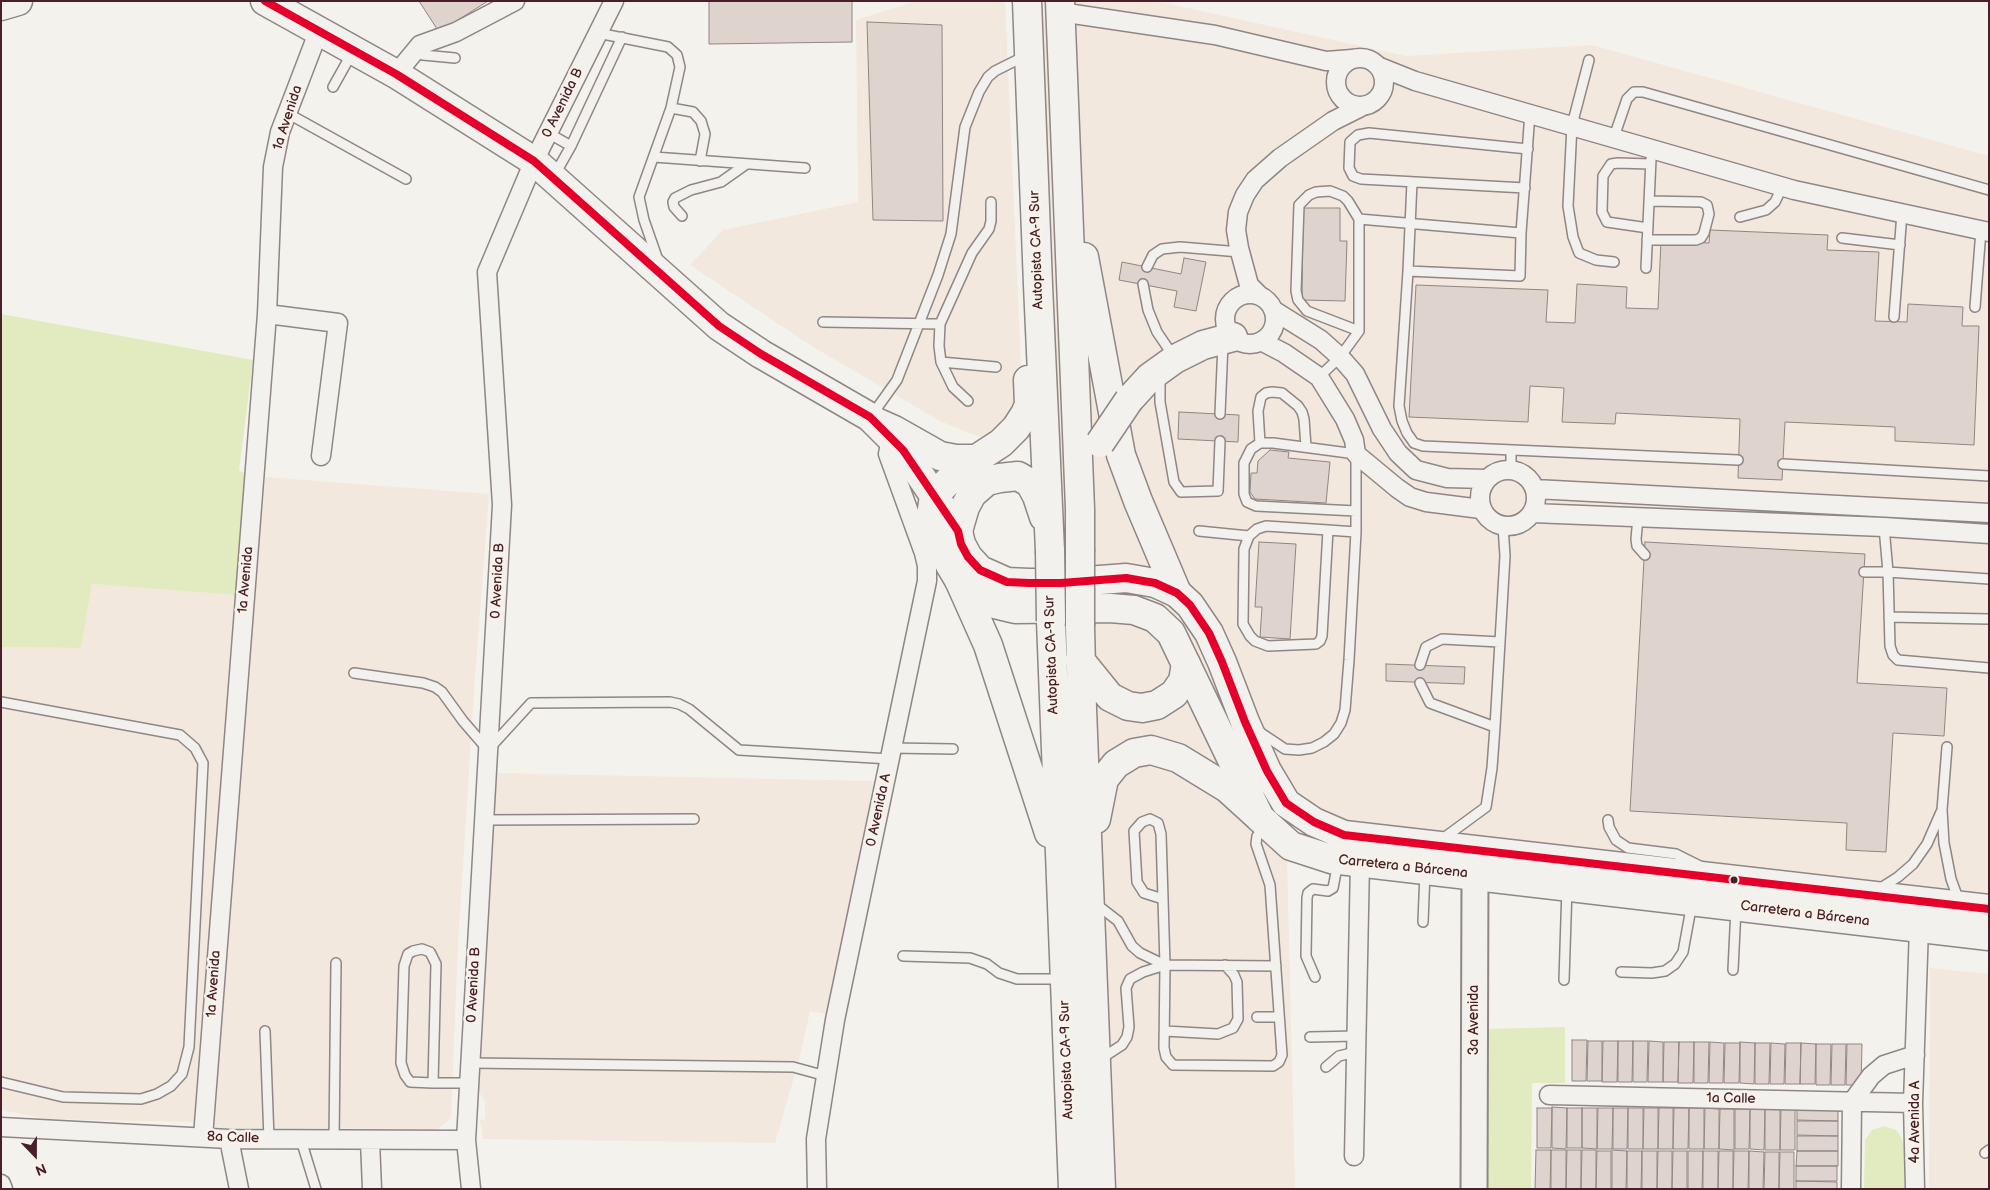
<!DOCTYPE html>
<meta charset="utf-8">
<style>
body{margin:0}
#map{position:relative;width:1990px;height:1190px;overflow:hidden;background:#f4f2ec;font-family:"Balsamiq Sans",sans-serif}
canvas{display:block}
.frame{position:absolute;inset:0;border:2px solid #4a1f2b;pointer-events:none}
.north{position:absolute;left:10px;top:1130px;width:50px;height:50px;-webkit-text-stroke:4px #f7f3e8;paint-order:stroke;rotate:158deg;font-size:14px;font-weight:700;line-height:20px;text-align:center;color:#4a1f2b}
.north::after{content:'';display:block;margin:auto;width:18px;height:22px;background:#4a1f2b;clip-path:polygon(50% 0,100% 100%,50% 72%,0 100%)}
</style>
<div id="map">
<canvas width="1990" height="1190"></canvas>
<div class="frame"></div>
<div class="north">N</div>
</div>
<script>
const c = document.querySelector('canvas').getContext('2d');
c.lineJoin = 'round';
function fill(path, color) { c.fillStyle = color; c.fill(path, 'evenodd'); }
const shape = rows => new Path2D(rows.map(r => 'M' + r).join(''));
function stroke(path, color, width, dash) { c.strokeStyle = color; c.lineWidth = width; c.lineCap = dash ? 'butt' : 'round'; c.setLineDash(dash || []); c.stroke(path); }
function write(font, color, halo, rows, align = 'center') {
  c.font = font + ' "Balsamiq Sans",sans-serif'; c.lineWidth = 5; c.setLineDash([]); c.textBaseline = 'middle'; c.strokeStyle = halo; c.fillStyle = color; for (const [text, x, y, turn = 0] of rows) {
    c.save(); c.translate(x, y); c.rotate((+turn || 0) * Math.PI / 180); c.textAlign = isNaN(turn) ? turn : align; if (halo) c.strokeText(text, 0, 0); c.fillText(text, 0, 0); c.restore();
  }
}
fill(shape([
 [916,1,1005,1,1022,390,997,429,980,437,940,421,810,345,690,265,723,230,858,202,856,20],
 [1037,1,1156,1,1406,56,1592,45,1989,156,1989,898,1353,829,1289,793,1287,858,1295,1189,1082,1189],
 [265,477,489,494,475,676,458,943,451,1118,438,1129,213,1128,226,933],
 [92,584,236,595,195,1122,47,1119,1,1110,1,647,81,648],
 [494,773,874,781,826,1014,810,1011,799,1060,775,1143,483,1139,480,1120,485,1119,485,1102,478,1090,478,1074],
 [1930,968,1989,974,1989,1189,1929,1189]
]), '#f3e8dd');
fill(shape([
 [1,314,253,360,239,471,247,473,236,595,92,584,81,648,1,647],
 [1565,1027,1565,1083,1532,1083,1531,1189,1486,1189,1486,1029],
 [1884,1126,1896,1130,1900,1135,1904,1145,1904,1189,1864,1189,1865,1140,1872,1130]
]), '#e1ebbf');
const building = shape([
 [419,1,488,1,439,32,419,1],
 [709,1,852,1,852,42,709,44,709,1],
 [867,22,942,25,943,221,873,220,867,22],
 [1303,208,1340,208,1340,241,1347,241,1345,301,1302,300,1303,208],
 [1710,230,1828,235,1827,250,1879,252,1875,321,1907,322,1908,304,1963,307,1962,326,1979,326,1974,445,1895,441,1895,427,1785,422,1782,480,1738,478,1740,419,1616,413,1615,424,1562,422,1564,388,1530,386,1528,422,1409,417,1416,285,1548,290,1546,322,1575,323,1577,284,1627,287,1626,308,1658,309,1661,240,1709,243,1710,230],
 [1184,258,1206,262,1196,311,1174,307,1177,291,1119,280,1122,262,1181,274,1184,258],
 [1179,412,1239,415,1238,442,1178,439,1179,412],
 [1270,450,1289,452,1288,458,1330,462,1326,503,1255,499,1250,492,1251,473,1257,473,1258,461,1270,450],
 [1259,542,1296,544,1290,639,1260,637,1262,607,1255,607,1259,542],
 [1645,542,1865,554,1857,683,1947,688,1944,736,1893,733,1886,852,1846,850,1847,823,1630,811,1645,542],
 [1386,664,1465,667,1464,684,1386,681,1386,664],
 [1572,1040,1587,1040,1586,1081,1572,1081,1572,1040],
 [1588,1041,1602,1041,1602,1081,1587,1081,1588,1041],
 [1603,1041,1618,1041,1617,1082,1602,1082,1603,1041],
 [1618,1041,1633,1041,1632,1082,1618,1082,1618,1041],
 [1633,1041,1648,1041,1647,1082,1633,1082,1633,1041],
 [1649,1041,1663,1042,1663,1082,1648,1082,1649,1041],
 [1664,1042,1679,1042,1678,1082,1663,1082,1664,1042],
 [1679,1042,1694,1042,1693,1083,1678,1083,1679,1042],
 [1694,1042,1709,1042,1708,1083,1694,1083,1694,1042],
 [1710,1042,1724,1043,1723,1083,1709,1083,1710,1042],
 [1740,1042,1755,1043,1754,1084,1740,1083,1740,1042],
 [1725,1043,1740,1043,1739,1083,1724,1083,1725,1043],
 [1755,1043,1770,1043,1769,1084,1755,1084,1755,1043],
 [1771,1043,1785,1044,1784,1084,1770,1084,1771,1043],
 [1786,1043,1801,1043,1800,1084,1785,1084,1786,1043],
 [1801,1043,1816,1044,1815,1084,1800,1084,1801,1043],
 [1816,1044,1831,1044,1830,1085,1816,1085,1816,1044],
 [1832,1044,1846,1044,1845,1085,1831,1085,1832,1044],
 [1847,1044,1862,1044,1861,1085,1846,1085,1847,1044],
 [1797,1106,1838,1106,1838,1121,1797,1120,1797,1106],
 [1552,1107,1567,1108,1566,1149,1552,1148,1552,1107],
 [1537,1108,1552,1108,1551,1148,1537,1148,1537,1108],
 [1567,1108,1582,1108,1582,1148,1567,1148,1567,1108],
 [1582,1108,1597,1108,1597,1149,1582,1148,1582,1108],
 [1598,1108,1613,1108,1612,1149,1597,1149,1598,1108],
 [1613,1108,1628,1108,1627,1149,1613,1149,1613,1108],
 [1628,1108,1643,1108,1643,1149,1628,1149,1628,1108],
 [1644,1108,1658,1108,1658,1149,1643,1149,1644,1108],
 [1659,1108,1673,1108,1673,1149,1658,1149,1659,1108],
 [1674,1108,1689,1108,1688,1149,1673,1149,1674,1108],
 [1689,1108,1704,1108,1704,1149,1689,1149,1689,1108],
 [1705,1108,1719,1109,1719,1149,1704,1149,1705,1108],
 [1720,1109,1734,1109,1734,1150,1719,1149,1720,1109],
 [1735,1109,1750,1109,1749,1149,1735,1149,1735,1109],
 [1750,1109,1765,1109,1764,1150,1750,1149,1750,1109],
 [1765,1109,1780,1109,1780,1150,1765,1150,1765,1109],
 [1781,1109,1795,1109,1795,1150,1780,1150,1781,1109],
 [1797,1121,1838,1121,1838,1136,1797,1135,1797,1121],
 [1797,1136,1838,1136,1838,1151,1797,1151,1797,1136],
 [1536,1150,1551,1150,1550,1189,1535,1189,1536,1150],
 [1551,1150,1566,1150,1566,1189,1551,1189,1551,1150],
 [1567,1150,1581,1150,1581,1189,1566,1189,1567,1150],
 [1582,1150,1596,1150,1596,1189,1581,1189,1582,1150],
 [1612,1150,1627,1151,1626,1189,1612,1189,1612,1150],
 [1597,1151,1611,1151,1611,1189,1596,1189,1597,1151],
 [1627,1151,1642,1151,1641,1189,1627,1189,1627,1151],
 [1642,1151,1657,1151,1657,1189,1642,1189,1642,1151],
 [1658,1151,1672,1151,1672,1189,1657,1189,1658,1151],
 [1673,1151,1687,1151,1687,1189,1672,1189,1673,1151],
 [1688,1151,1703,1151,1702,1189,1688,1189,1688,1151],
 [1703,1151,1718,1151,1718,1189,1703,1189,1703,1151],
 [1719,1151,1733,1151,1733,1189,1718,1189,1719,1151],
 [1734,1151,1749,1151,1748,1189,1733,1189,1734,1151],
 [1749,1151,1764,1152,1763,1189,1749,1189,1749,1151],
 [1797,1151,1838,1151,1838,1166,1796,1166,1797,1151],
 [1765,1152,1779,1152,1779,1189,1764,1189,1765,1152],
 [1780,1152,1794,1152,1794,1189,1779,1189,1780,1152],
 [1796,1166,1837,1166,1837,1181,1796,1181,1796,1166],
 [1796,1181,1837,1182,1837,1189,1796,1189,1796,1181]
]);
fill(building, '#dfd4cd');
stroke(building, '#8f8685', 1);
const lane = shape([
 [598,33,668,47,677,55,680,67,671,108,639,197,644,220,658,260],
 [414,52,423,55,455,58],
 [1589,60,1572,125,1568,206,1573,237,1579,253,1596,260,1614,262],
 [333,87,352,53],
 [671,108,693,112,701,121,705,134,700,161],
 [287,113,406,179],
 [548,133,571,146,554,176],
 [1614,137,1627,99,1634,92,1643,92,1989,190],
 [571,146,622,37],
 [654,157,805,168],
 [1412,182,1408,271,1520,276,1521,233],
 [1525,188,1361,179,1353,176,1349,168,1350,142,1358,135,1369,133,1528,149],
 [682,216,674,207,673,202,675,198,691,190,721,182,745,165],
 [1740,217,1766,210,1775,202,1782,187],
 [1359,219,1521,233,1530,113],
 [1648,228,1607,222,1602,212,1603,176,1611,164,1618,163,1650,164],
 [1842,238,1900,245],
 [1647,240,1696,240,1701,238,1704,233,1709,214,1707,205,1701,202,1649,201],
 [1147,267,1153,255,1162,249,1180,247,1240,252],
 [1646,268,1651,159],
 [1408,271,1399,406,1402,421,1407,433,1414,443,1423,446,1738,460],
 [1143,284,1148,310,1157,332,1174,357],
 [1975,307,1981,230],
 [1894,317,1902,213],
 [823,322,940,324,972,253,989,229,991,221,991,202],
 [940,324,939,346,941,362,953,387,968,401],
 [941,362,996,367],
 [1319,377,1340,357,1359,331,1359,219,1348,201,1343,196,1330,191,1316,192,1309,195,1299,205,1296,291,1298,300,1307,311,1359,331],
 [1160,378,1160,402,1174,482,1181,492,1218,491,1220,441],
 [1220,414,1223,343],
 [872,415,897,380,938,275,951,234,965,127,979,92,988,77,995,71,1025,56],
 [1260,443,1258,411,1261,397,1266,393,1272,392,1282,393,1298,406,1302,412,1304,419,1306,447],
 [1511,450,1511,470],
 [1783,464,1989,476],
 [1638,518,1636,539,1637,546,1645,555],
 [1884,527,1888,572,1989,579],
 [1328,530,1322,636,1320,641,1316,644,1268,646,1255,641,1250,636,1243,624,1244,549,1249,536,1257,529,1266,526,1328,530,1356,532],
 [1199,531,1249,536],
 [1864,572,1888,572,1890,646,1893,655,1898,660,1989,668],
 [1889,617,1989,619],
 [1420,665,1426,647,1442,639,1500,642],
 [354,673,423,683,435,687,442,692,463,721,488,750,531,703,670,702,679,704,689,709,739,750,890,759],
 [1420,683,1430,703,1495,727],
 [1,702,180,735,195,748,203,763,189,1047,182,1074,171,1086,157,1094,141,1099,63,1097,1,1082],
 [1258,731,1285,749,1299,750,1312,748,1324,742,1334,734,1341,723,1345,710,1349,660,1356,532,1356,454,1273,443,1260,443,1251,449,1244,463,1244,494,1247,502,1256,506,1356,511],
 [1947,747,1942,810,1944,843,1951,879,1959,901],
 [892,748,953,749],
 [484,820,694,819],
 [1608,820,1609,827,1616,840,1628,848,1676,854,1700,866],
 [1441,840,1486,807,1492,768,1495,727,1505,556,1503,526],
 [1879,889,1898,877,1913,864,1927,844,1941,812],
 [1163,899,1144,893,1137,882,1134,831,1142,822,1150,819,1158,823,1161,834,1163,899,1165,965,1164,1048,1166,1057,1173,1065,1273,1066,1279,1062,1282,1055,1270,885,1256,844,1257,836,1266,828],
 [1096,904,1118,921,1132,946,1140,953,1165,965],
 [1423,922,1425,872],
 [903,956,970,958,987,964,999,973,1017,979,1061,979],
 [1733,970,1736,908],
 [1621,972,1652,973,1665,971,1675,964,1683,952,1692,903],
 [1315,977,1306,956,1307,898,1308,893,1313,889,1328,891,1333,888,1338,862],
 [1564,980,1567,888],
 [1257,1017,1279,1017],
 [265,1031,269,1139],
 [1165,1031,1218,1034,1233,1028,1238,1019,1237,982,1234,975,1225,965],
 [1310,1037,1357,1036],
 [1099,1060,1122,1045,1127,1037,1129,1027,1126,988,1130,979,1143,972,1165,965,1276,966],
 [470,1063,793,1067,826,1076],
 [1326,1067,1339,1056,1356,1052],
 [433,1083,436,964,430,952,422,949,413,951,408,954,404,966,401,1063,405,1075,410,1082,433,1083,469,1083],
 [301,1140,316,1189],
 [334,1141,336,963],
 [1985,1153,1989,1150]
]);
const street = shape([
 [1060,12,1215,35,1326,61,1352,59],
 '1336 82a24 24 0 1 1 48 0a24 24 0 1 1-48 0Z',
 [1380,67,1415,81,1794,190,1989,232],
 [396,74,420,45,456,32,515,1],
 '1225 319a25 25 0 1 1 50 0a25 25 0 1 1-50 0Z',
 [1260,296,1249,285,1239,248,1236,230,1238,212,1245,195,1255,180,1280,158,1333,121,1361,107],
 [1273,310,1321,340,1340,357,1355,374,1382,429,1398,453,1416,470,1447,478,1487,479],
 [267,314,338,323,321,456],
 [1261,341,1284,353,1319,377,1345,419,1354,440,1356,454,1397,488,1410,497,1426,502,1481,509],
 '1480 498a28 28 0 1 1 56 0a28 28 0 1 1-56 0Z',
 [1535,489,1989,513],
 [1532,513,1884,527,1989,534],
 [1549,1095,1913,1103],
 [1852,1102,1871,1076,1884,1065,1915,1055],
 [1,1127,229,1139,466,1140],
 [203,1137,267,314,273,167,280,132,319,30],
 [229,1139,239,1189],
 [370,1141,372,1189],
 [1354,1156,1360,862],
 [1,1184,3,1189],
 [471,1189,466,1140,502,505,487,272,534,161,614,1],
 [817,1189,816,1139,835,1020,927,581,927,566,924,553,888,454,891,438],
 [1851,1189,1852,1102],
 [1915,1189,1913,1103,1919,927]
]);
const secondary = shape([
 [1474,1189,1475,875,1477,856]
]);
const primary = shape([
 [265,1,396,74,534,161,719,326,761,354,870,417,903,450,958,531,961,544,968,557,980,570,1007,582,1029,583,1061,583,1126,578,1155,583,1177,593,1190,605,1209,633,1222,662,1245,722,1267,771,1286,803,1314,822,1344,835,1989,909],
 [1,6,18,1],
 [934,496,931,516,934,531,950,565,959,580,986,602,1015,609,1110,608,1134,610,1155,618,1171,633,1260,818,1291,846,1331,859,1989,936]
]);
const highway = shape([
 [1027,1,1038,285,1050,551],
 [1060,1,1080,509,1080,549],
 [1084,257,1121,455,1138,501,1177,593],
 [1129,400,1150,377,1175,359,1203,345,1233,337],
 [876,422,894,430,940,456,956,459,975,459],
 [934,496,958,471,1001,443,1016,428,1025,414,1029,405,1028,380],
 [958,531,965,507,972,494,987,481,1000,478,1018,476,1030,483,1037,496,1044,517],
 [959,580,988,645,1049,833],
 [1051,621,1073,1189],
 [1080,626,1082,709,1101,1189],
 [1080,660,1110,697,1128,706,1142,708,1157,705,1174,694,1183,681,1186,664],
 [1096,819,1104,779,1116,764,1134,753,1151,750,1178,758,1227,788,1260,818]
]);
stroke(lane, '#8f8685', 12);
stroke(street, '#8f8685', 21);
stroke(secondary, '#8f8685', 29);
stroke(primary, '#8f8685', 31);
stroke(highway, '#8f8685', 31);
stroke(lane, '#f2f1ed', 9);
stroke(street, '#f2f1ed', 18);
stroke(secondary, '#f2f1ed', 25);
stroke(primary, '#f2f1ed', 28);
stroke(highway, '#f2f1ed', 28);
const highwayBridge = shape([
 [1100,443,1129,400],
 [1080,549,1080,626],
 [1050,551,1051,621]
]);
stroke(highwayBridge, '#8f8685', 31, []);
stroke(highwayBridge, '#f2f1ed', 28);
stroke(shape([
 [265,1,396,74,534,161,719,326,761,354,870,417,903,450,958,531,961,544,968,557,980,570,1007,582,1029,583,1061,583,1126,578,1155,583,1177,593,1190,605,1209,633,1222,662,1245,722,1267,771,1286,803,1314,822,1344,835,1989,909]
]), '#e4002b', 8);
for (const [x, y, r, color] of [
 [1734,880,4.5,"#4a1f2b"]
]) { const dot = new Path2D(); dot.arc(x, y, r, 0, 2 * Math.PI); c.fillStyle = color; c.fill(dot); stroke(dot, '#f7f3e8', 2); }
write('14px', '#4a1f2b', '#f7f3e8', [
 ["0 Avenida B",563,103,-64],
 ["1a Avenida",288,118,-72],
 ["Autopista CA-9 Sur",1037,250,-92],
 ["1a Avenida",246,580,-85],
 ["0 Avenida B",498,581,-87],
 ["Autopista CA-9 Sur",1052,655,-92],
 ["0 Avenida A",879,810,-78],
 ["Carretera a Bárcena",1403,867,6],
 ["Carretera a Bárcena",1805,914,7],
 ["1a Avenida",214,984,-86],
 ["0 Avenida B",474,985,-87],
 ["3a Avenida",1474,1020,-90],
 ["Autopista CA-9 Sur",1067,1060,-92],
 ["1a Calle",1731,1099,1],
 ["4a Avenida A",1915,1122,-90],
 ["8a Calle",233,1138,2]
]);
</script>
